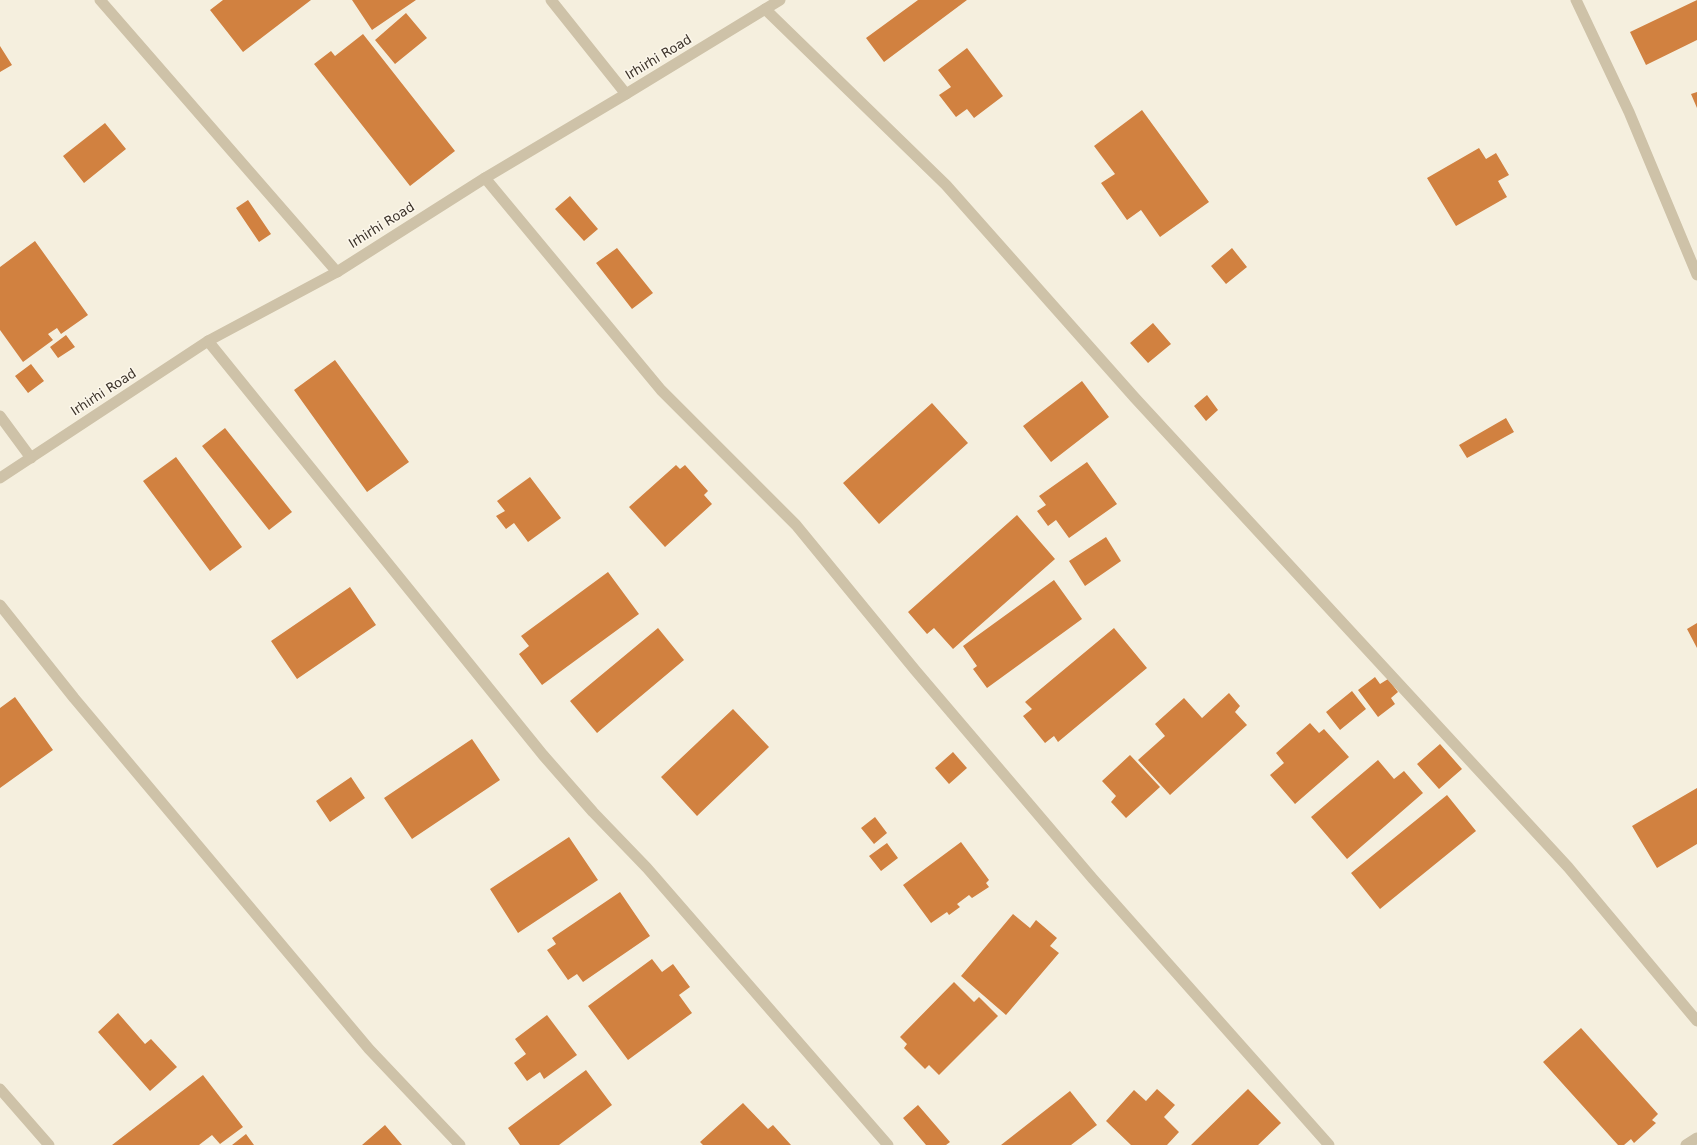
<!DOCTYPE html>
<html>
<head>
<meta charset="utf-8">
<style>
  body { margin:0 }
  canvas { display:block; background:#f5efde }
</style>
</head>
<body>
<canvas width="1697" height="1145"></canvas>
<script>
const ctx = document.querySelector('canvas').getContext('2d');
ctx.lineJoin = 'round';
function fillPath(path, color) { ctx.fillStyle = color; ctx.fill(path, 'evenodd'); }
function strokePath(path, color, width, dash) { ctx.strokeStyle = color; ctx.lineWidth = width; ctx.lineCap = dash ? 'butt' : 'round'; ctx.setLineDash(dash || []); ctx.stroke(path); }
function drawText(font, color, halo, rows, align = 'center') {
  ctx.font = font + ' "DejaVu Sans",sans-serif'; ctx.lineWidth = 3; ctx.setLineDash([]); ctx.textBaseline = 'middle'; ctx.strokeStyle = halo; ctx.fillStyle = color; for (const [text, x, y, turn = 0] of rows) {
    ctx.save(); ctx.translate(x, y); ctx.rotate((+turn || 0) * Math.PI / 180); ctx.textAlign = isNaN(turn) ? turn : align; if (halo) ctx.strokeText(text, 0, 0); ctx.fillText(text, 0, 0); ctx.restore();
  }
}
fillPath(new Path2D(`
  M223,0H311L243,52L210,10Z
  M352,0H416L372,30Z
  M918,0H967L884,62L866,38Z
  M1697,0V40L1646,65L1630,32Z
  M406,13L427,38L395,64L375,40Z
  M363,34L455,151L410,186L314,64L331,51L335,56Z
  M0,46L12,65L0,72Z
  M967,48L1003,96L974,118L967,109L956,117L939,95L951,87L938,70Z
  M1697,92V108L1691,94Z
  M1142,110L1209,202L1160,237L1141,210L1127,220L1101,183L1115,174L1094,146Z
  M105,123L126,149L84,183L63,156Z
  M1479,148L1486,159L1496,153L1509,175L1498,181L1507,197L1456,226L1427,178Z
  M570,196L598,229L584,241L555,209Z
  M248,200L271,234L259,242L236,208Z
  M35,241L88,315L61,334L57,328L48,334L53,340L23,362L0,330V267Z
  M617,248L653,293L632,309L596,263Z
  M1232,248L1247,267L1226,284L1211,266Z
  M1153,323L1171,344L1148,363L1130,343Z
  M66,335L75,347L58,358L50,347Z
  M335,360L409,462L367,492L294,390Z
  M31,364L44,381L28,393L15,376Z
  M1082,381L1109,417L1051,462L1023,426Z
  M1207,395L1218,410L1206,421L1194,406Z
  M932,403L968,443L879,524L843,483Z
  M1506,418L1514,432L1467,458L1459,445Z
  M225,428L292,512L269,530L202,446Z
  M176,457L242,547L210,571L143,481Z
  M1087,462L1117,504L1069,538L1056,520L1048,526L1037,511L1046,505L1039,496Z
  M676,465L680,469L685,465L708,491L704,495L712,504L665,547L629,507Z
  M530,477L561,518L528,542L514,523L506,529L496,516L505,511L497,501Z
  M1017,515L1055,559L953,649L934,628L927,634L908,612Z
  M1106,537L1121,561L1085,586L1069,561Z
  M608,572L639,614L542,685L519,654L529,646L521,636Z
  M1054,580L1082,619L987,688L973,669L977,666L963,646Z
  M350,587L376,625L297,679L271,641Z
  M1697,623V648L1687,629Z
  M658,628L684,660L597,733L570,701Z
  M1114,628L1147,668L1058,742L1054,736L1045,743L1023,716L1032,709L1025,702Z
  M1375,677L1380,684L1388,679L1398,692L1391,698L1395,704L1378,717L1358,690Z
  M1352,691L1366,709L1340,730L1326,712Z
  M1229,693L1240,706L1235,712L1247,725L1170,795L1138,760L1165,736L1155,724L1184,698L1202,718Z
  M15,697L53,750L0,788V708Z
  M733,709L769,747L697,816L661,777Z
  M1310,723L1319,733L1324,729L1349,757L1295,804L1270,775L1284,763L1276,753Z
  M472,739L500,780L412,839L384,798Z
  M1440,744L1462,769L1439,789L1417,764Z
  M953,752L967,768L949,784L935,768Z
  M1130,755L1160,787L1126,818L1111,802L1116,796L1102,781Z
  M1378,760L1394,779L1404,771L1423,793L1347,859L1311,817Z
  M351,777L365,798L330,822L316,801Z
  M1697,788V844L1657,868L1632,826Z
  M1447,795L1476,831L1380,909L1351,873Z
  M875,817L887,833L874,844L861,828Z
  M569,837L598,880L518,933L490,889Z
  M961,842L989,880L986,883L989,887L972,898L969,895L957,904L960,907L949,915L947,912L931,923L903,885Z
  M887,843L898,858L881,871L869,856Z
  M620,892L650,936L583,982L577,974L568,980L547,950L556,944L552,938Z
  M1013,914L1030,928L1036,920L1057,938L1050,946L1059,953L1006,1015L961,976Z
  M652,959L662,972L673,964L690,987L679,995L692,1013L628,1060L588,1006Z
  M954,982L974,1002L979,997L998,1016L939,1075L929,1065L925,1069L904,1048L907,1044L900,1037Z
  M118,1013L145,1044L151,1039L177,1067L150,1091L98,1032Z
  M547,1015L577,1055L544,1079L540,1072L527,1081L514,1063L526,1054L515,1039Z
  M1581,1028L1658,1114L1652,1120L1656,1123L1634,1143L1631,1139L1624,1145H1618L1543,1062Z
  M586,1070L612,1105L559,1145H520L508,1128Z
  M203,1075L243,1127L220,1144L212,1135L199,1145H112Z
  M1157,1089L1175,1105L1164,1117L1179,1132L1167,1145H1131L1106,1121L1134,1090L1146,1101Z
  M1248,1089L1281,1123L1258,1145H1191Z
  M1070,1091L1097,1125L1071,1145H1001Z
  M743,1103L768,1129L773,1125L791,1145H703L700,1142Z
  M918,1105L950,1142L946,1145H926L903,1118Z
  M385,1125L402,1145H362Z
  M246,1134L254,1145H232Z`), '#d18140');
strokePath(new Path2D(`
  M100,0L337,272
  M551,0L626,94
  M1576,0L1629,112L1697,275
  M765,9L946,185L1135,398L1568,867L1697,1021
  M485,178L661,390L796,525L915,670L1093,879L1329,1145
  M208,341L543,755L593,812L647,868L888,1145
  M0,416L31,458
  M0,605L74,698L369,1049L460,1145
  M0,1089L49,1145
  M1686,1145L1697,1138`), '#cec2a8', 11);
strokePath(new Path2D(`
  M0,478L208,341L337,272L485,178L626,94L780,0`), '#cec2a8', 11);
drawText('13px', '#3b3229', '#fcf7eb', [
  ["Irhirhi Road",659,58,-31],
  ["Irhirhi Road",382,226,-32],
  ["Irhirhi Road",104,393,-33]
]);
</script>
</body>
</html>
